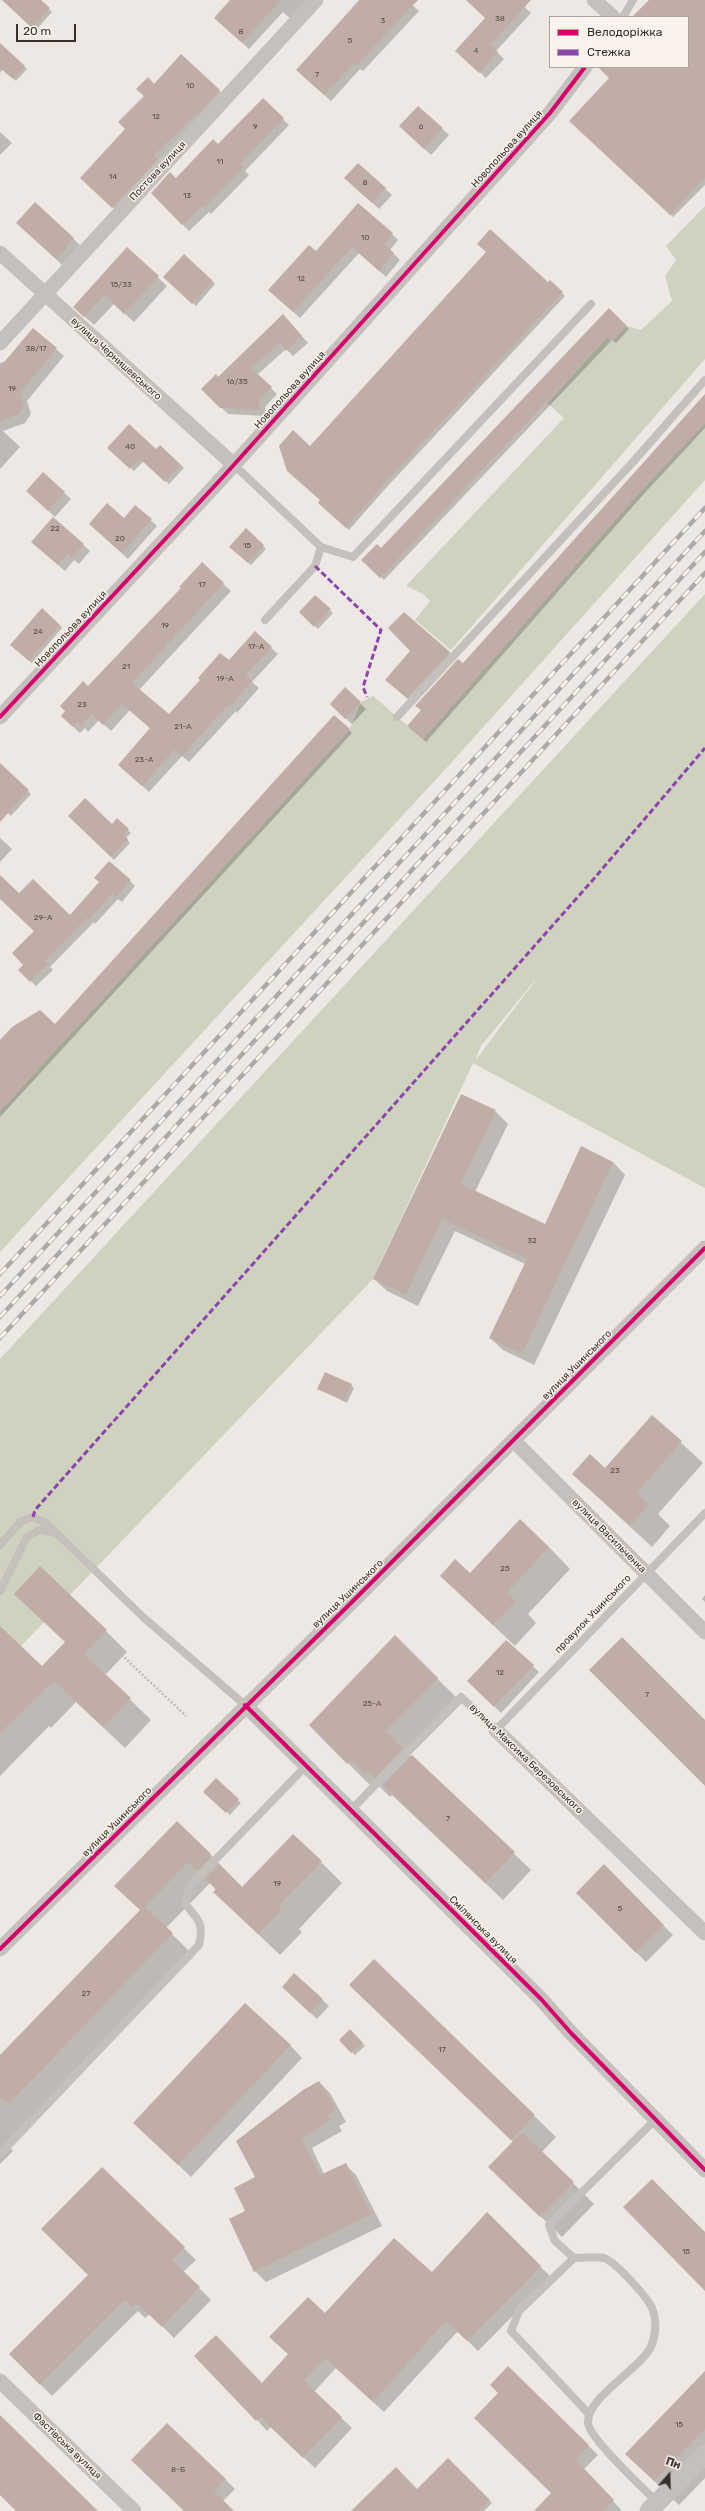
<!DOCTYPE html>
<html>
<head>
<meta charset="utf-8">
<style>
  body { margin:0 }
  #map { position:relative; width:705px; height:2511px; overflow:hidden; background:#ede8e3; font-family:Rubik,sans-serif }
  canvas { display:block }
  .legend { position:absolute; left:549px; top:16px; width:140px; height:52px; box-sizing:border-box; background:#f9f3eb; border:1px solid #aba49e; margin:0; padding:5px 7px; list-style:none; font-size:12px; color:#372e2a }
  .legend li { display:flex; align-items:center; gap:8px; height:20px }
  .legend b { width:20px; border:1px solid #aba49e }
  .north { position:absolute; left:649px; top:2455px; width:40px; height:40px; -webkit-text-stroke:3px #f9f3eb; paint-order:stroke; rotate:20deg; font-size:11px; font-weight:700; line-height:16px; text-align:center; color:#372e2a }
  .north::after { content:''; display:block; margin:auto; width:14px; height:18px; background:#372e2a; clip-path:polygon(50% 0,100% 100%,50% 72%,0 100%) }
  .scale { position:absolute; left:16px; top:24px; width:60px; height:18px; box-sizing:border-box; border:2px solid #372e2a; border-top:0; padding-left:5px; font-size:12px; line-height:14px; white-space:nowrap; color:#372e2a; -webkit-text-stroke:3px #f9f3eb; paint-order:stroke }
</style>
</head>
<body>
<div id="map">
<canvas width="705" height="2511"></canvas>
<ul class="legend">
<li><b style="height:5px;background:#d6006c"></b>Велодоріжка</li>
<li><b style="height:5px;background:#8e44ad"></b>Стежка</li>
</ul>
<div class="north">Пн</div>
<div class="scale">20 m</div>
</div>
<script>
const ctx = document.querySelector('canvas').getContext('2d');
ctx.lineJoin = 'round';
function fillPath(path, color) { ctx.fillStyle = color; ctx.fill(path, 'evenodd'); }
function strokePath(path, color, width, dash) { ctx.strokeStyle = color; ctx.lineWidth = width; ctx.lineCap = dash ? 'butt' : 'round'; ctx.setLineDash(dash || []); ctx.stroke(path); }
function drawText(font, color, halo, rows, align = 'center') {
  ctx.font = font + ' Rubik,sans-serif'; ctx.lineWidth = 3; ctx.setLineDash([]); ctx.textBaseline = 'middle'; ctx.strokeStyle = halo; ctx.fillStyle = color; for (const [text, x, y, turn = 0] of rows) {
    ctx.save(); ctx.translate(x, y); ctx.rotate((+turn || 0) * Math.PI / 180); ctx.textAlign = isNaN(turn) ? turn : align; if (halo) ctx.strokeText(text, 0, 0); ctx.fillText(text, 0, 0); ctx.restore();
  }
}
fillPath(new Path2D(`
  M705,206V359L451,650L415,620L430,601L423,594L406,586L564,418L547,403L608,337L612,341L627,326L641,330L672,301L665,276L676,260L666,246Z
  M705,423V480L451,763L0,1252V1111L350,729L361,702L373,696L423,739L639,493Z
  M705,594V1188L473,1063L373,1279L0,1668V1359ZM535,980V981L475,1061L481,1046Z`), '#ced2be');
fillPath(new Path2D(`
  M15,0H40L52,12L36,30L10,6Z
  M232,0H314L294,22L283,12L249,49L222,24Z
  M359,0H407L419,11L363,71L360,69L331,101L297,70Z
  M466,0H517L531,13L496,51L504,59L486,78L463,57L486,18Z
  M650,0H705V185L673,217L570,121L611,78L603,67H688V17H635Z
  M0,44L27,69L16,81L3,69L0,73Z
  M181,56L226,97L119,213L88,184L154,85Z
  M263,100L289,125L245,171L249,175L211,214L209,212L189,231L152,193L177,179L218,146Z
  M418,107L449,135L431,155L407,133Z
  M0,132L12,143L0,155Z
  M358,164L392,195L379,209L352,184Z
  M35,204L80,245L62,265L24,229Z
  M392,234L398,240L390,250L400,260L386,277L359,253L300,318L276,296L316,253Z
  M127,249L167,286L134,322L114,304L94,325L84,316Z
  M184,256L215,284L196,306L164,277Z
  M550,281L565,296L386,488L349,530L320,503L322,501L310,447Z
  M609,309L629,329L616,343L612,340L384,580L363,560L381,549Z
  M289,322L308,343L293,356L286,349L257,375L277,394L265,407L266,416L228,414L203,389Z
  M56,349L64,356L27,401L31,414L25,423L3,431L20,447L0,469V363Z
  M705,395V428L642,496L426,742L411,729L463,664Z
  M160,446L184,468L169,484L144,461L134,471L109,448L156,450Z
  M43,474L71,499L55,517L34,497Z
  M135,506L157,526L128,559L96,530L124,519Z
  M53,518L90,551L79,564L74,560L65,571L39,548Z
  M246,530L266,549L251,565L230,546Z
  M202,564L231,591L139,690L169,716L229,661L255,633L278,654L252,682L259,688L237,713L236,711L189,762L182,756L149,792L126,771L151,729L130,710L111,731L99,720L88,732L85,728L80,733L69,723L88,687L182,589Z
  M315,596L333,613L318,629L300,612Z
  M60,625L62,628L32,663L14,648Z
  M411,651L449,652L455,658L413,704L392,685Z
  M345,689L366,709L352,724L331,704Z
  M334,717L352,733L0,1117V1041L55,1025Z
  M7,771L31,794L11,816L0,806V779Z
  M69,816L112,825L117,820L131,833L126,838L130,843L114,860Z
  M0,838L12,849L0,862Z
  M0,877L19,894L70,916L130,881L135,886L122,902L118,899L95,924L94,922L50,967L53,970L36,986L20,970L24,965L35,932L0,898Z
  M495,1111L508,1124L475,1192L545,1225L613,1162L625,1175L534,1365L503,1350L490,1338L525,1264L455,1231L418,1306L387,1291L374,1279Z
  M351,1385L354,1388L347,1403L318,1388Z
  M652,1416L703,1463L658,1514L670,1526L652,1547L573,1474L605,1469Z
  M549,1547L570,1569L528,1614L536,1623L515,1646L441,1576L470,1574Z
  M705,1595V1602L702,1599Z
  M0,1631L42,1667L106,1631L127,1652L105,1675L151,1720L125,1748L76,1702L51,1728L49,1726L0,1776Z
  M395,1637L462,1703L409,1756H412L531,1870L503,1900L392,1795L390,1797L376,1783L372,1787L310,1725Z
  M506,1641L539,1672L501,1713L468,1681Z
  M216,1779L241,1803L230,1815L205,1792Z
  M210,1854L243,1888L321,1862L342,1883L299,1929L302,1932L280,1955L236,1913L210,1883L166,1928L194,1956L9,2147L13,2151L0,2164V2057L141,1910L116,1886Z
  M604,1866L673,1935L646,1962L577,1893Z
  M374,1961L556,2137L542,2152L594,2204L562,2237L511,2188L513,2142L372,2006Z
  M294,1974L329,2006L317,2019L289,1993Z
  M350,2031L365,2046L355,2055L340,2040Z
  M290,2045L302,2058L191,2177L147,2135Z
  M319,2082L330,2093L346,2122L339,2126L342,2131L312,2148L324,2174L345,2164L356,2175L382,2226L266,2282L255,2271L247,2212L257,2177Z
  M102,2168L196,2260L183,2272L211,2300L174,2338L150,2314L145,2318L138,2311L52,2396L10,2354L89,2275Z
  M487,2214L551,2277L478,2351L458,2331L384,2412L336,2368L314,2392L352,2428L315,2468L271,2427L267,2431L257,2420L262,2384L325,2315L432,2274Z
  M508,2368L598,2455L584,2469L622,2511H535L553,2493L499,2394Z
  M705,2372V2478L679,2505L626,2454Z
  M448,2459L492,2503L484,2511H353L417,2490Z
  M225,2479L235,2489L223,2501L232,2511H185Z`), '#0003');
fillPath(new Path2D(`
  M2,0H41L50,8L32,28Z
  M230,0H281L242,43L214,18Z
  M360,0H418L356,66L353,64L324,95L296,70Z
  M466,0H531L490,45L498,52L479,73L455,51L485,18Z
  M649,0H705V178L670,215L569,121L609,78L598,67H688V17H632Z
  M0,43L25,66L13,79L0,68Z
  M181,54L220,90L197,116L195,115L154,155L158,159L112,208L80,178L125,129L118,122L144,96L136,89L148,77L154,84Z
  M263,98L284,118L240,164L243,168L204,208L202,206L182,225L151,193L170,172L176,178L213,139L218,144Z
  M418,106L443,128L424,149L399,126Z
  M358,163L386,188L372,203L344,178Z
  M35,202L74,238L56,259L16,223Z
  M358,203L393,233L384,244L394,253L379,271L352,247L293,312L268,290L309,245L316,251Z
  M490,229L548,282L550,280L563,292L383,485L346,528L318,503L320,500L287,471L279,446L293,430L310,446L486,252L477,244Z
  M127,247L159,276L124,314L104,295L84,317L73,307Z
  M184,254L213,281L192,304L163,277Z
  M609,308L627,326L612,341L608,337L380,578L361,560L377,544L381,548Z
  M283,314L302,336L286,351L280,343L251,368L272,387L259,400L260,410L220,408L201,389L216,374L218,377Z
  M33,328L57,348L20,393L24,406L20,413L0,422V367Z
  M705,394V423L639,493L423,739L407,726L421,710L415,706L458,659L463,663Z
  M129,424L156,449L160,445L181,465L165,482L140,459L130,469L107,448Z
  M43,472L65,492L48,511L26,491Z
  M107,503L124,518L135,505L152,519L122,553L89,524Z
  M53,517L84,544L72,558L68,554L58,565L31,542Z
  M246,528L264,545L248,563L229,547Z
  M202,562L224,583L132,683L169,714L200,680L198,678L220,653L229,660L255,631L272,647L246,675L252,681L230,706L228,705L182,756L174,750L142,786L118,765L150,728L122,704L103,725L91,714L81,726L77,722L73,727L61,716L65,711L60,706L83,681L88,686L181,588L179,587Z
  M315,595L331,609L314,627L299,612Z
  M42,608L60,625L29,661L10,645Z
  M404,612L450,652L407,698L385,680L410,651L388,628Z
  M345,687L361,702L345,719L330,704Z
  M334,715L350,729L0,1111V1040L12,1027L40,1010L55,1024Z
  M0,763L29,790L0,822Z
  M85,798L112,824L117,818L129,829L123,835L128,839L111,857L68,816Z
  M109,861L131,880L116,897L112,894L89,919L87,918L45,961L48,964L30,982L18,970L23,965L12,953L34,931L0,899V875L19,893L33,879L70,915L99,882L94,878Z
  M461,1094L496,1110L461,1184L545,1224L581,1146L613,1162L522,1354L489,1338L527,1259L442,1219L406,1295L373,1279Z
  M325,1372L352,1384L344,1401L317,1389Z
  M652,1415L682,1441L637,1493L649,1504L630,1526L572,1474L590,1454L605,1468Z
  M520,1519L549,1547L507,1593L516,1601L493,1625L440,1576L455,1559L470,1573Z
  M40,1566L107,1630L84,1654L131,1698L103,1727L54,1681L0,1733V1626L42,1666L65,1642L14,1594Z
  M395,1635L438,1678L386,1731L403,1748L375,1778L368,1771L365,1774L351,1760L347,1764L309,1725Z
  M622,1637L705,1720V1786L589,1670Z
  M506,1640L534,1665L494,1707L467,1681Z
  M412,1755L515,1852L485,1883L383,1785Z
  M216,1778L239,1799L226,1813L203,1792Z
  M177,1821L210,1853L211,1857L197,1871L188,1862L145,1907L173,1933L9,2104L0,2096V2055L140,1910L114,1886Z
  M293,1834L322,1861L278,1907L282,1910L258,1934L213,1892L216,1889L205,1879L219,1864L242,1887Z
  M604,1864L664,1925L636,1953L576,1893Z
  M374,1959L535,2115L511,2140L349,1985Z
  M294,1973L323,1999L310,2013L282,1987Z
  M245,2003L291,2045L178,2165L133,2123Z
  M350,2029L363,2043L351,2053L339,2040Z
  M319,2081L336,2110L328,2115L331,2120L302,2139L320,2175L346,2163L371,2214L254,2272L229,2219L245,2211L234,2188L255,2177L236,2141L303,2090Z
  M522,2132L574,2182L540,2217L488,2167Z
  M102,2167L185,2247L172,2260L200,2287L162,2327L137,2303L133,2308L125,2300L40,2385L9,2354L88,2275L41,2229Z
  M652,2179L705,2232V2291L623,2207Z
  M487,2212L541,2266L467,2341L446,2321L373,2402L325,2358L304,2381L342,2417L303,2458L260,2417L256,2421L194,2356L216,2335L262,2383L288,2354L269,2337L308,2297L325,2313L394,2238L432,2272Z
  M508,2366L589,2445L575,2459L614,2500L603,2511H534L551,2493L474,2418L498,2393L490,2385Z
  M705,2371V2429L654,2481L625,2454Z
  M0,2415L98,2511H16L0,2495Z
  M167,2423L226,2479L214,2491L234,2511H184L131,2460Z
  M448,2458L490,2500L478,2511H351L396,2467L417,2489Z`), '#c0ada6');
strokePath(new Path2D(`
  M107,1641L186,1716`), '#bfb9b4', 2.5, [2, 2]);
strokePath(new Path2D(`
  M623,17L633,0
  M233,464L321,547L353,557L591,304
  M265,620L315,566L321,547
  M397,717L633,462L705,380
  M0,1545L21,1521L33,1517L46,1523L143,1617L245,1705
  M0,1591L27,1537L40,1530L56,1533
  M350,1811L461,1697L496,1730L705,1513
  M656,2119L549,2225L555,2241L574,2258C584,2258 595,2256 604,2258C616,2262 647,2297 652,2308C657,2320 656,2335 651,2347C640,2369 586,2398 588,2423C589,2438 644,2489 657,2502
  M0,2154L199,1945C204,1924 199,1920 186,1905L189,1887L305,1767
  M574,2258L519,2311L511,2331L589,2414`), '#c6c0bc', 8);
strokePath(new Path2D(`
  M594,0L613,17
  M0,253L233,464
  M0,343L316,0
  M0,717L222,478L550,113L585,67
  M514,1441L705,1632
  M245,1705L541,1999L571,2033L705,2170
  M496,1730L705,1933
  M0,1949L355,1599L705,1248
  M0,2381L134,2511`), '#c6c0bc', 15);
strokePath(new Path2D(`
  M649,2511L705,2454`), '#c6c0bc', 19);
const rail = new Path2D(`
  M0,1274L705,508
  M0,1296L705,531
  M0,1317L705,552
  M0,1338L705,573`);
strokePath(rail, '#aea9a6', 4.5);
strokePath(rail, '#f9f3eb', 3, [9]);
strokePath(new Path2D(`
  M315,566L381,630L363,687L367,697
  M33,1517L35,1510L592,881L705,748`), '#8e44ad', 3, [6, 3]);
strokePath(new Path2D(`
  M0,717L222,478L550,113L585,67
  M245,1705L541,1999L571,2033L705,2170
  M0,1949L355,1599L705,1248`), '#d6006c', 4);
drawText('8px', '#594e49', null, [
  ["38",500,19],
  ["3",383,21],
  ["8",241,32],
  ["5",350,41],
  ["4",476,51],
  ["7",317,75],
  ["10",190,86],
  ["12",156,117],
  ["9",255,127],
  ["6",421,127],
  ["11",220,162],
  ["14",113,177],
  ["8",365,183],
  ["13",187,196],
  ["10",365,238],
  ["12",301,279],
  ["15/33",121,285],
  ["38/17",36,349],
  ["16/35",237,382],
  ["19",12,389],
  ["40",130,447],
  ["22",55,529],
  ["20",120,539],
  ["15",247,546],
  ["17",202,585],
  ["19",165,626],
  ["24",38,632],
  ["17-А",256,647],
  ["21",126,667],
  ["19-А",225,679],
  ["23",82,705],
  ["21-А",183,727],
  ["23-А",144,760],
  ["29-А",43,918],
  ["32",532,1241],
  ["23",615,1471],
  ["25",505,1569],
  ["12",500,1673],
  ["7",647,1695],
  ["25-А",372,1704],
  ["7",448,1819],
  ["19",277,1884],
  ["5",620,1909],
  ["27",86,1994],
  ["17",442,2050],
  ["15",686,2252],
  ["15",679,2425],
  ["8-Б",178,2470]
]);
drawText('10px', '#372e2a', '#f9f3eb', [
  ["Новопольова вулиця",507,149,-48],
  ["Постова вулиця",158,171,-47],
  ["вулиця Чернишевського",116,359,42],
  ["Новопольова вулиця",290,390,-48],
  ["Новопольова вулиця",71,629,-47],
  ["вулиця Ушинського",577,1365,-45],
  ["вулиця Васильченка",609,1536,45],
  ["вулиця Ушинського",348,1594,-44],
  ["провулок Ушинського",593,1614,-46],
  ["вулиця Максима Березовського",526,1759,44],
  ["вулиця Ушинського",117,1822,-45],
  ["Смілянська вулиця",483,1930,45],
  ["Фастівська вулиця",67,2446,44]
]);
</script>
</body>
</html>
